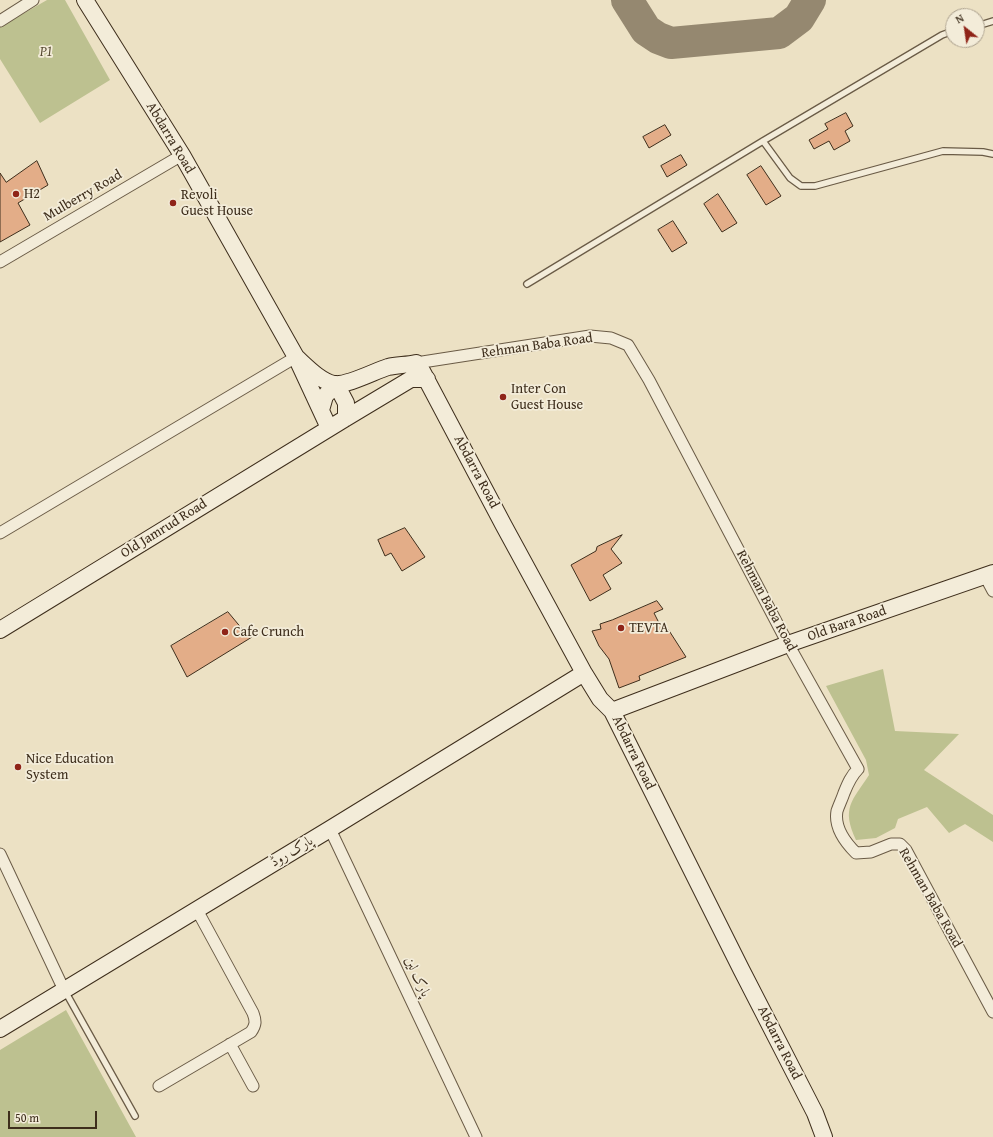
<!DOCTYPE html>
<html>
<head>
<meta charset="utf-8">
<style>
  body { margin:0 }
  #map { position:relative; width:993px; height:1137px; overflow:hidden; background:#ece1c4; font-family:"Gentium Book Plus",serif }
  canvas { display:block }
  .north { position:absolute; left:945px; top:8px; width:40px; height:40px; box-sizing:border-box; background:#f3ecd9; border:1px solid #aba08d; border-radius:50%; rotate:330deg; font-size:11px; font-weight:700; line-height:16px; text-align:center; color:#3e2e1c }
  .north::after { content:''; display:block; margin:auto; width:14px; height:18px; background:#8f2418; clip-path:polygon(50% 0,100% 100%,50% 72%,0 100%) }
  .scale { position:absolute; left:8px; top:1111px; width:89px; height:18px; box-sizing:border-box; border:2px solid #3e2e1c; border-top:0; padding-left:5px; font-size:12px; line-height:14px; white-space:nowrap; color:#3e2e1c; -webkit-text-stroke:3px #f3ecd9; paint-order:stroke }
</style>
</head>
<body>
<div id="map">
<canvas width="993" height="1137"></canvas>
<div class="north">N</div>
<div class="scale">50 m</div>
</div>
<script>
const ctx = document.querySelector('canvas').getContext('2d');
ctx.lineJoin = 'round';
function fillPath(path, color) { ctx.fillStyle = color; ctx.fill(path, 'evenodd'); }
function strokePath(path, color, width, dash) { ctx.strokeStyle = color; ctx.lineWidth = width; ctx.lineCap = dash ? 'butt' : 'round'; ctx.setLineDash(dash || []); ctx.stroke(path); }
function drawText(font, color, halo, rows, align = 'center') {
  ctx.font = font + ' "Gentium Book Plus",Amiri,serif'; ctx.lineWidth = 3.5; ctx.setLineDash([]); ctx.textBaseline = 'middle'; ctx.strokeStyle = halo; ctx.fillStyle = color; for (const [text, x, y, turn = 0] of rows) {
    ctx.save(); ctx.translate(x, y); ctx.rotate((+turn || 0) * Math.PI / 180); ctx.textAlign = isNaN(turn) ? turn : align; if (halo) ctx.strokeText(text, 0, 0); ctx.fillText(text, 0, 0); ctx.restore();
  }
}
fillPath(new Path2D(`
  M47,0H65L110,80L40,123L0,59V27Z
  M883,669L895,731L959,734L924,770L993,815V842L965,824L949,833L927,807L898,819L895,828L876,838L856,840C841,808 852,801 869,775L866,760L826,686Z
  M66,1010L136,1137H0V1050Z`), '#bdc190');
strokePath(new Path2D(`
  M627,0L646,30L658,38L671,43L779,33L799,18L810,0`), '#958870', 32);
const building = new Path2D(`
  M846,113L853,126L845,131L850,141L834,150L829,141L814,149L809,140L828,129L825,124Z
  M665,125L671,135L649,148L643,137Z
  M681,155L687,165L667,177L661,166Z
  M37,161L48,185L18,203L30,225L0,242V173L6,182Z
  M761,166L781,196L766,205L747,175Z
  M718,194L737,223L722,232L704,204Z
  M673,221L687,243L672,252L658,230Z
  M405,528L425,557L402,571L391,553L385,556L378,540Z
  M622,535L611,549L622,563L603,575L611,589L590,601L571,565L596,551L597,547Z
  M657,601L663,609L654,613L660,625L668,629L686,657L639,676L640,680L619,688L609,659L599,646L592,631L601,629L600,624L612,620Z
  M228,612L243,630L252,637L187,677L171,646Z`);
fillPath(building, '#e3ad88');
strokePath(building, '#3e2e1c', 1);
const lane = new Path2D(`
  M977,26L993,21
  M763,141L790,178L801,186H815L943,151L983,152L993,154
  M527,284L763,141L942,35L953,31
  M65,991L135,1116`);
const street = new Path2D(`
  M0,21L33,0
  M0,262L182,155
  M416,363L590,336L611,338L628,345L649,380L788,644L858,769C851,776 848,783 844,793C842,799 839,805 837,811C834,827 845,842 856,853L871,852L891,844H900L906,850L993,1012
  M0,533L296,357
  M985,576L993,591
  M330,829L476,1137
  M0,854L64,990
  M230,1044L253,1086
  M159,1086L251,1032C256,1025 256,1021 253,1013L197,910`);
const secondary = new Path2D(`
  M85,0L182,155L296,357L329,428
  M296,357C307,367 320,381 334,384C347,386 375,371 388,367C397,365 407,365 416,363L422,371L504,526L584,673L600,699L612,711L741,969L815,1113L824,1137
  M321,410L325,396L336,384L346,403V418
  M0,630L346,418L411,379H427
  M612,711L788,644L993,573
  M0,1029L330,829L584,673`);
strokePath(lane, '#6a5b46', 8);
strokePath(street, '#6a5b46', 13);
strokePath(secondary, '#3e2e1c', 18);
strokePath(lane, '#f3ecd9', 5.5);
strokePath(street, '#f3ecd9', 11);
strokePath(secondary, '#f3ecd9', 16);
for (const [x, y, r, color] of [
  [16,194,4,"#8f2418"],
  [173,203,4,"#8f2418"],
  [503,397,4,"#8f2418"],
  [621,628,4,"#8f2418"],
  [225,632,4,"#8f2418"],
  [18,767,4,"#8f2418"]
]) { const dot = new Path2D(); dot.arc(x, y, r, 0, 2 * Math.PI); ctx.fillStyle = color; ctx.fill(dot); strokePath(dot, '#f3ecd9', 1.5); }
drawText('italic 14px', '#574b33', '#f3ecd9', [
  ["P1",46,52]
]);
drawText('14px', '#3e2e1c', '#f3ecd9', [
  ["Abdarra Road",170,138,59],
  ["Mulberry Road",83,196,-30],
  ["Rehman Baba Road",537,346,-8],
  ["Abdarra Road",476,472,62],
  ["Old Jamrud Road",164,529,-32],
  ["Rehman Baba Road",766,601,62],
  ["Old Bara Road",847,624,-19],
  ["Abdarra Road",633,753,64],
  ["پارک روڈ",292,852,-31],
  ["Rehman Baba Road",930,898,60],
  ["پارک لین",417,977,65],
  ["Abdarra Road",779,1043,63]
]);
drawText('14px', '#3e2e1c', '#f3ecd9', [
  ["H2",24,194],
  ["Revoli",181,195],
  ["Guest House",181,211],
  ["Inter Con",511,389],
  ["Guest House",511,405],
  ["TEVTA",629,628],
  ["Cafe Crunch",233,632],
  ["Nice Education",26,759],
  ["System",26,775]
], 'left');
</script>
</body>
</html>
